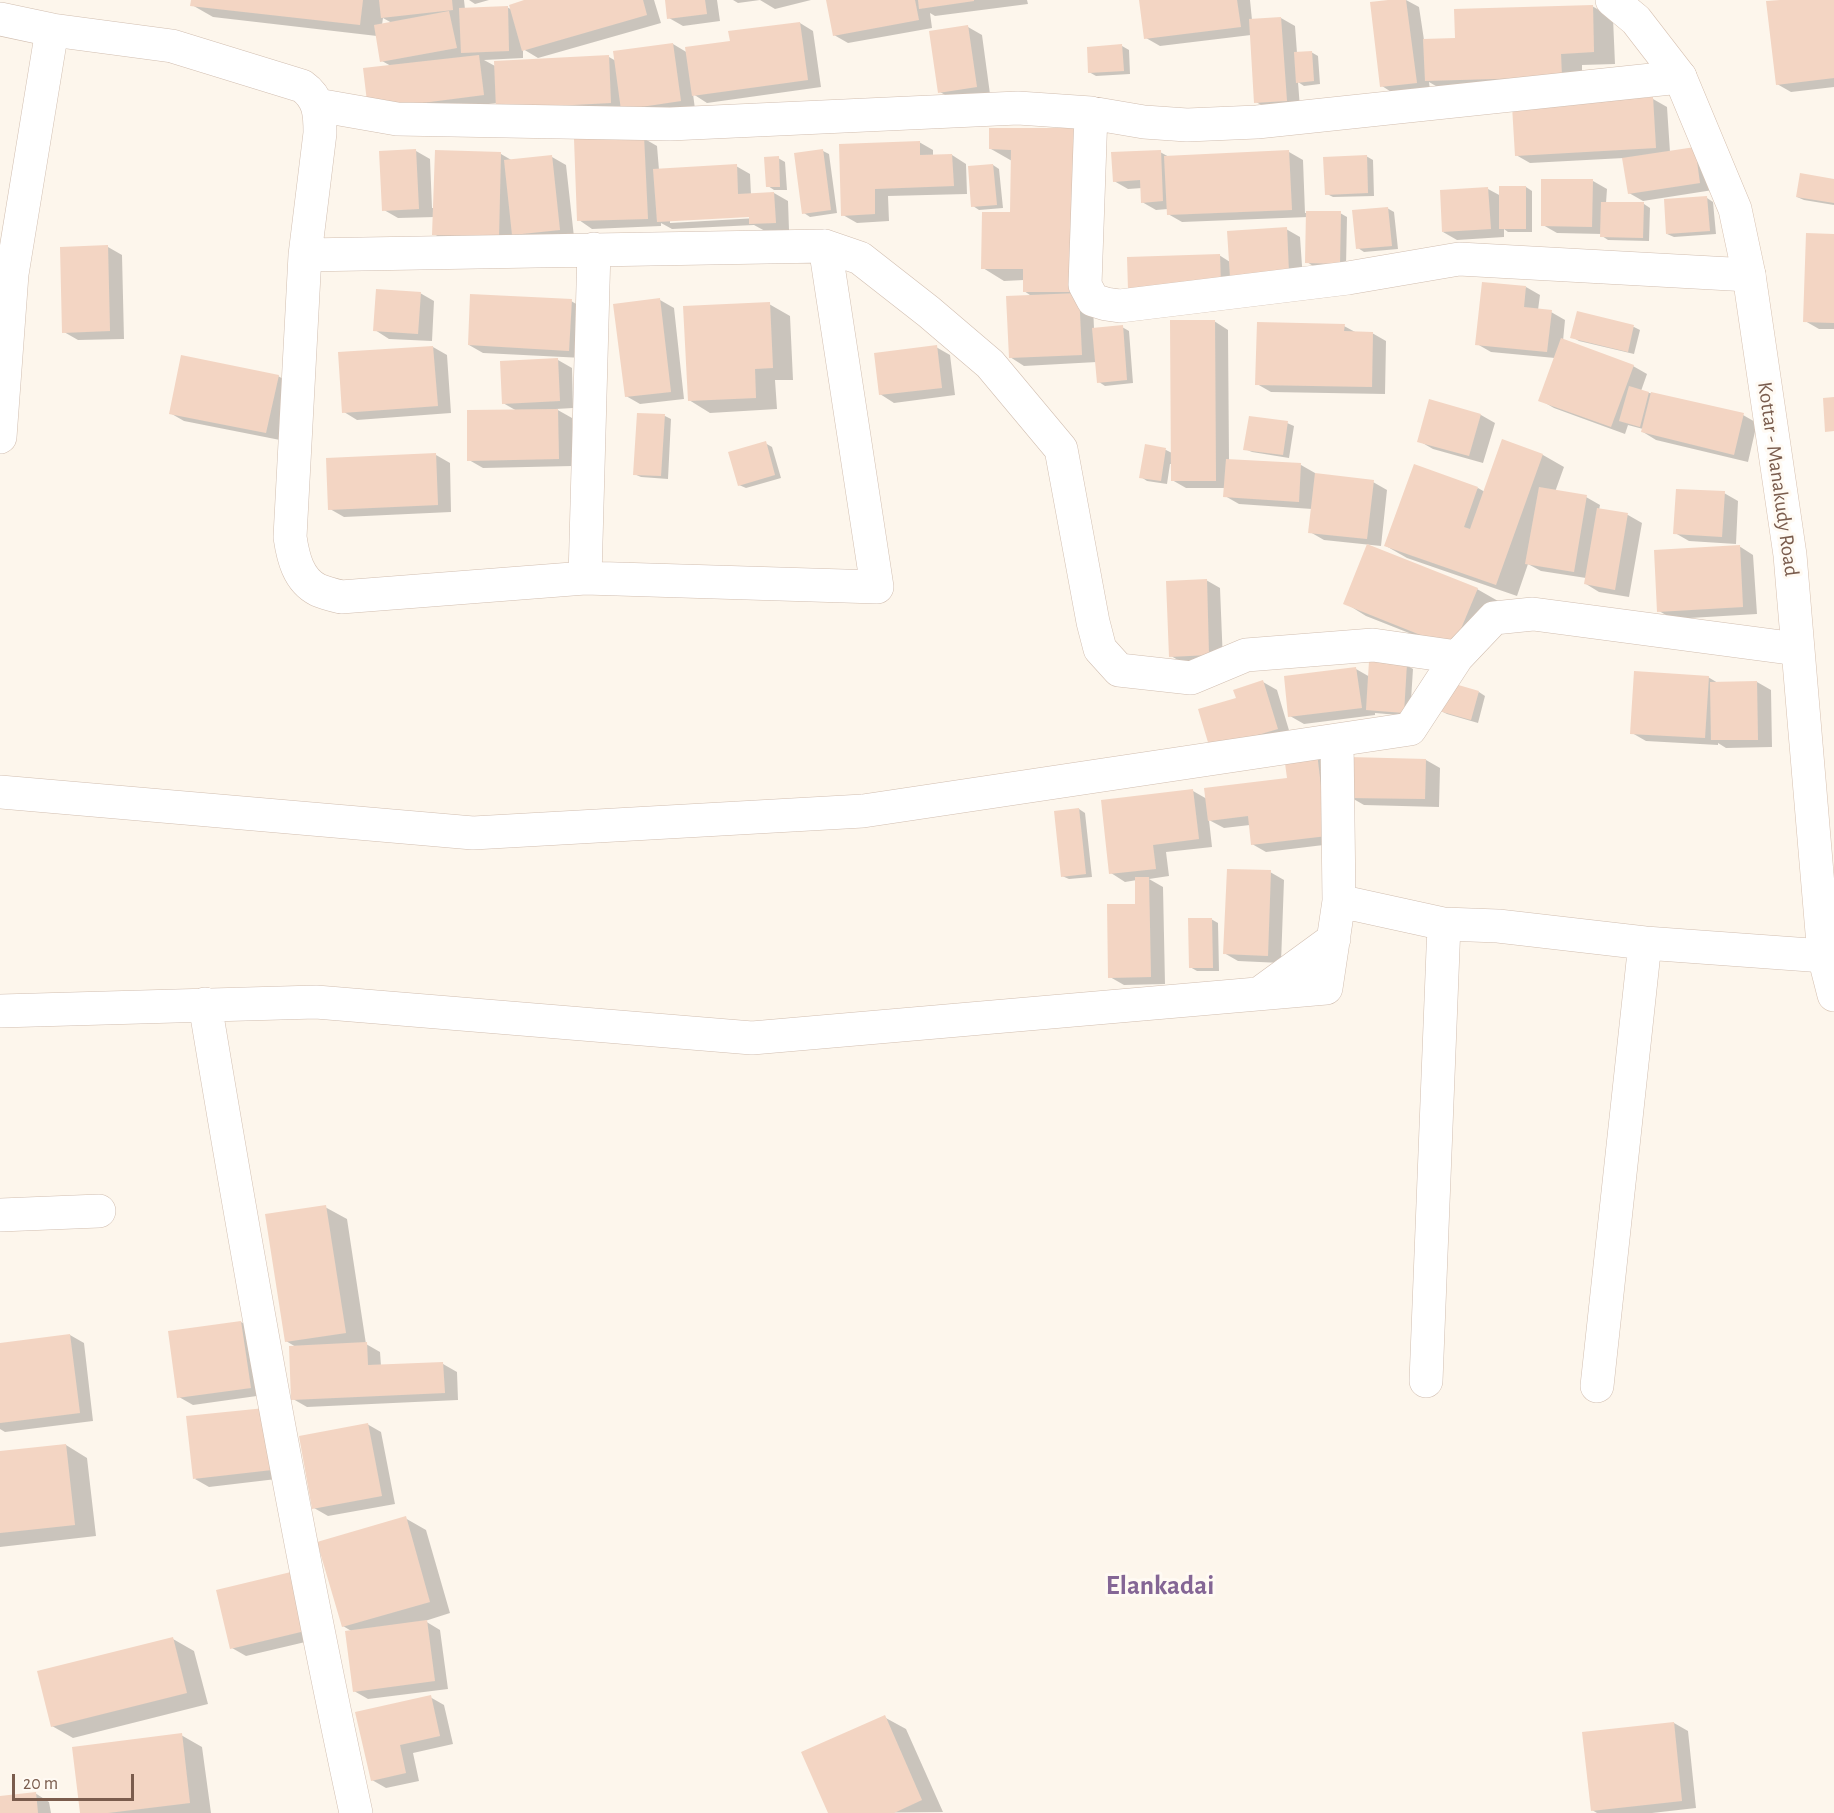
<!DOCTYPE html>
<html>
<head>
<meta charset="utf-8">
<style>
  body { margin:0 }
  #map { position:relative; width:1834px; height:1813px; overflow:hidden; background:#fdf6ec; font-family:"Alegreya Sans",sans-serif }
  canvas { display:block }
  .scale { position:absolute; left:12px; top:1774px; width:122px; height:27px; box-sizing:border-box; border:3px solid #7a5c4d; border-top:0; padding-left:8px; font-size:18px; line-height:21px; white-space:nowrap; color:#7a5c4d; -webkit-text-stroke:4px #fffaf3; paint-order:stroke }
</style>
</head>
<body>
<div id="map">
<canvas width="1834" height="1813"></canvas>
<div class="scale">20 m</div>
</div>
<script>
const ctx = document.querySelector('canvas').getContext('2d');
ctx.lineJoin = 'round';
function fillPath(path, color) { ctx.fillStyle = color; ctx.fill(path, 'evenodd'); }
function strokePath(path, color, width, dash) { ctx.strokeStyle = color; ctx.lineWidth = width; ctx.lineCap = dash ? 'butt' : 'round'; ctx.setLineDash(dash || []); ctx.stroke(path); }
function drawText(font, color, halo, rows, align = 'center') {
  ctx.font = font + ' "Alegreya Sans",sans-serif'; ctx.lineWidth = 6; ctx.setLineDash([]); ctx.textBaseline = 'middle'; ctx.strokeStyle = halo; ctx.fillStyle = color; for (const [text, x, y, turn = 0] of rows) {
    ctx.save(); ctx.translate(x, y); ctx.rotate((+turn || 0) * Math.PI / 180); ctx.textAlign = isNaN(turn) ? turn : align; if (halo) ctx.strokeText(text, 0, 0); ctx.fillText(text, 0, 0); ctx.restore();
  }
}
fillPath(new Path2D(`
  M193,0H464L465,9L507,7L512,10L530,0H654L661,23L538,58L523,49V58L484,60L495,66L609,57L616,61L673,44L688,53L732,43L800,23L813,31L821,87L707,103L693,94L695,109L636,117L497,103L384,117L391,66L382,61L377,36L213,17L192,5ZM383,18L392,23L382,25Z
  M469,0H489L475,4Z
  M666,0H717L720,21L683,26L669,18Z
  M733,0H811L775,9L760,0L738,3Z
  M827,0H1027L1028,4L935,16L930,13L932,28L848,43L834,35Z
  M1141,0H1250L1252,20L1281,18L1295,26L1297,53L1311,52L1318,56L1320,84L1304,86L1298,82L1300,108L1270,110L1256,102L1251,35L1160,46L1146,38Z
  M1400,0H1406L1419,7L1424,40L1457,39L1592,6L1613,18L1615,64L1582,65V88L1448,93L1429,82L1430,90L1396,95L1382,86Z
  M1793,0H1834V87L1791,92L1777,84Z
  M968,27L982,35L990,94L954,100L940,92Z
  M1122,46L1129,50L1130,74L1096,76L1089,72Z
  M1653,99L1667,107L1670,152L1694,148L1713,190L1643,201L1629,193L1624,158L1530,163L1516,155Z
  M1073,129L1093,304L1094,329L1122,327L1129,331L1133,383L1105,386L1099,382L1097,362L1024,366L1010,357L1033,297L1024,291V280L1004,281L983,268L1012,213V161L991,149Z
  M643,138L657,146L659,170L736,166L750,174L751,195L774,193L788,201L789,230L765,231L754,225L672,229L661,223V226L592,229L579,220ZM757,215V218L670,223V220Z
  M919,142L933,150V156L952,155L966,164L967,194L888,196L889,221L857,223L843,215Z
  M416,151L430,159L432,208H435L437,151L501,154L513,161L552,157L566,165L574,237L528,242L513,234L512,244L448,242L434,234L435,217L398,218L384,210Z
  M823,151L829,154L837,213L810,217L804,213Z
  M1160,152L1171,158L1289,152L1303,160L1305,213H1340L1347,217L1346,267L1313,266L1307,262L1308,217L1182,222L1168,214V209L1156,210L1142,202V188L1128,189L1114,181Z
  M1366,156L1373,160L1374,196L1333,197L1327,194Z
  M778,158L785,162L787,190H774L768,186Z
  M993,165L999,169L1003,208L979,210L973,206Z
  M1834,180V205L1804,200L1797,197Z
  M1593,181L1607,189L1606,203L1644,204L1650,208L1649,241L1608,240L1602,236V234L1557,233L1543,225Z
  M1526,187L1532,191V232H1508L1504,229V237L1457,240L1443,232L1488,189L1501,196Z
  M1707,198L1713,202L1716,234L1674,237L1667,234Z
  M1387,208L1394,212L1398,249L1364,252L1358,248Z
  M1286,229L1300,237L1303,280L1144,297L1219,255L1230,262Z
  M1834,235V329H1819L1805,321Z
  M108,247L122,255L124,339L78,340L64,332Z
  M1526,287L1540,295L1538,310L1551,312L1565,320L1563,341L1633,366L1647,374L1641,391L1743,415L1757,423L1748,462L1656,440L1643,432V429L1628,425L1625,434L1554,408L1540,400L1555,358L1491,352L1477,344Z
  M420,293L434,301L432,341L389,339L375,330Z
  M660,300L674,308L684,399L640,404L626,396Z
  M571,301L585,309L583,358L483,353L469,345Z
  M769,304L790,316L793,380H775L777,409L710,413L689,400Z
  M1214,321L1228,330L1229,460L1301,465L1315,473V475L1373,482L1387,490L1381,546L1324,540L1310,532L1312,509L1239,504L1225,496V488H1186L1172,480V464H1170L1167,484L1147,481L1141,477L1146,446L1166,450L1172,453Z
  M1344,326L1357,333H1372L1386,341L1385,394L1271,392L1257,384Z
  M1634,327L1640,330L1634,354L1579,341L1572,337Z
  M433,347L447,355L451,413L357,420L344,412Z
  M936,347L950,355L955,395L894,403L880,394Z
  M558,360L572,368L573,408L556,409L572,418L573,466L483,468L469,460L517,411L503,403Z
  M278,376L292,384L280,440L184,421L170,413Z
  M1430,401L1481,415L1495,423L1483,463L1433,449L1419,441Z
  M638,414L665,416L671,419L668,479L641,477L634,474Z
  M1287,423L1294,426L1289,458L1252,452L1245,449Z
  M1503,441L1543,455L1564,467L1555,492L1586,497L1600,505L1599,510L1628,515L1642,523L1629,597L1599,592L1586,584V578L1541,571L1528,564L1517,596L1407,558L1386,546L1478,488L1485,492Z
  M765,443L772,447L781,478L746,488L739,485Z
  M436,455L450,463L451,512L344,517L330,509Z
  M1724,493L1738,501L1736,544L1689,541L1675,533Z
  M1739,546L1753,555L1757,614L1673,619L1659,611Z
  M1206,580L1220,588L1223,662L1185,664L1171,656Z
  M1477,589L1498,601L1475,659L1366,616L1345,603Z
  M1406,665L1413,669L1410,716L1375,713V715L1304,724L1290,716L1356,669L1370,677Z
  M1708,677L1718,683L1757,682L1771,690L1772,747L1726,748L1718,743V745L1646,741L1632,733Z
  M1263,682L1277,690L1291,737L1226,756L1237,699Z
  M1479,692L1485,696L1478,723L1447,714L1441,711Z
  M1316,754L1330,762L1340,843L1266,852L1252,844L1250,825L1224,828L1209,820L1212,847L1166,852L1169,876L1149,879L1163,887L1165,984L1124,985L1110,977L1137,905V880L1125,882L1111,873L1193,791L1207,799L1289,779Z
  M1350,759L1426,760L1440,768L1439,807L1364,805L1350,797Z
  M1079,809L1085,813L1092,877L1069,879L1062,876Z
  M1270,872L1284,880L1281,963L1238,961L1224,953Z
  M1211,919L1218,923L1219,971H1197L1190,967Z
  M325,1207L347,1219L366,1344L380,1352L381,1366L443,1364L457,1372L458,1400L307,1407L293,1399L296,1347L286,1341Z
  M241,1322L255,1330L264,1395L193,1405L179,1397Z
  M70,1335L84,1343L93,1421L5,1432L0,1429V1344Z
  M265,1410L285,1478L209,1487L195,1479Z
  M367,1424L381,1432L395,1504L328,1516L314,1508Z
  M66,1445L87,1458L96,1536L0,1547V1453Z
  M405,1518L426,1530L450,1613L425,1621L440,1630L448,1689L368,1699L354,1691L353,1632L343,1626Z
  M218,1592L318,1639L246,1656L232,1648Z
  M173,1639L194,1651L208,1704L73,1738L52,1726Z
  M430,1697L444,1705L453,1744L413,1753L419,1781L386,1788L372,1780Z
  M884,1717L906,1729L943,1812L830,1813Z
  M1674,1723L1688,1731L1696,1808L1652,1813H1597L1592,1810Z
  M181,1735L202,1747L211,1813H82Z
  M35,1793L49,1802L51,1813H0V1798Z`), '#0003');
fillPath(new Path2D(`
  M191,0H363L360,25L190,6Z
  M379,0H452L453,10L381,18Z
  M524,0H643L647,15L522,51L509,5Z
  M665,0H705L707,14L667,19Z
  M826,0H915L919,20L833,36Z
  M918,0H974V1L919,9Z
  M1139,0H1237L1241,27L1144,39Z
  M1388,0H1406L1417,83L1380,87L1370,2Z
  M1780,0H1834V78L1776,85L1766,1Z
  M1593,5L1594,52L1561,54L1562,77L1425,81L1423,39L1455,38L1454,9Z
  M508,6L509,51L461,53L459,8Z
  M449,11L457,48L380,62L374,25Z
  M1281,17L1287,101L1254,103L1249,19Z
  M800,22L808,80L692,96L685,47L730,41L728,31Z
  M968,25L977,87L938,93L929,31Z
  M673,43L681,101L621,110L613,51Z
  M1122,44L1124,71L1088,73L1087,47Z
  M1312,51L1314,81L1296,83L1294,52Z
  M479,55L484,95L368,110L363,68Z
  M609,55L611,103L496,109L494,61Z
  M1653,97L1656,148L1515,156L1512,106Z
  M989,128H1074L1072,292H1023V269H981L982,212H1010L1011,150L989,149Z
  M644,136L648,219L577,221L574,139Z
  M920,141V155L952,154L954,186L875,189V214L841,216L839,144Z
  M1695,147L1700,183L1628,194L1622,158Z
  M416,149L419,209L382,211L379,151Z
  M823,149L831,210L802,214L794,153Z
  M435,150L501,152L499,237L432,235Z
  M1161,150L1163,201L1141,203L1140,180L1113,182L1111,152Z
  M1289,150L1292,210L1167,215L1164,156Z
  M552,155L560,230L512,235L504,160Z
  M1367,155L1368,193L1325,195L1323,157Z
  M779,156L780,187H766L764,157Z
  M737,164L738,194L774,192L776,223L749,224V217L657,222L653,169Z
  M993,164L997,205L971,207L968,166Z
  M1800,173L1834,179V203L1796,197Z
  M1541,179H1593L1592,227L1541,226Z
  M1499,186H1526V229H1499Z
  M1488,187L1491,229L1442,232L1440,190Z
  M1707,196L1710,231L1666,234L1664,199Z
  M1601,202H1644L1643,238L1600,237Z
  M1388,207L1392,246L1356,249L1352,210Z
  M1306,211H1341L1340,264L1305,263Z
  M1287,227L1289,273L1230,277L1227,231Z
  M1806,233L1834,234V323L1803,322Z
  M108,245L110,331L62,333L60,247Z
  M1220,254L1221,286L1128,290L1127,257Z
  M1482,282L1526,286L1524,307L1552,310L1547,352L1475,345Z
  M376,289L421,292L418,334L373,331Z
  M1079,293L1082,355L1009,358L1006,296Z
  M470,294L572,299L569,351L468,345Z
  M660,298L671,392L625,397L613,304Z
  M770,302L773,368L755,369L756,398L688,401L683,306Z
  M1577,311L1634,325L1628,352L1570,338Z
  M1170,320H1215L1216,481H1171Z
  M1257,322L1345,324L1344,331L1373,332L1372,387L1255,385Z
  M1123,325L1127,380L1097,383L1092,328Z
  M1561,338L1634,365L1611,427L1538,401Z
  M937,345L942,388L879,395L874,353Z
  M433,346L438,406L342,413L338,352Z
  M181,355L279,375L266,433L169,414Z
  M558,358L560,401L502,404L500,361Z
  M1629,386L1649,392L1640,427L1619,421Z
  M1651,392L1744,413L1734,455L1641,432Z
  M1834,397V431L1825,432L1823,398Z
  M1429,399L1481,414L1469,456L1417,442Z
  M558,409L559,459L467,461V410Z
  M637,413L665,414L661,476L633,475Z
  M1249,416L1288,421L1283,455L1243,450Z
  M1502,439L1543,454L1496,585L1384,546L1414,464L1478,487L1464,527L1470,529Z
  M766,441L775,475L738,486L728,452Z
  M1145,444L1166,448L1161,481L1139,478Z
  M436,453L438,505L328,510L326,458Z
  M1226,459L1301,463L1299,502L1223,497Z
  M1315,473L1374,480L1367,539L1308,533Z
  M1539,487L1587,495L1574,572L1525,564Z
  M1676,489L1725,491L1722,537L1673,534Z
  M1597,508L1628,513L1615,590L1584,584Z
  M1367,544L1478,588L1453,648L1343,604Z
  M1740,545L1743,607L1657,612L1654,550Z
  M1207,579L1209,655L1169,657L1166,581Z
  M1369,661L1407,663L1404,713L1366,710Z
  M1356,667L1362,708L1288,717L1284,676Z
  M1634,671L1709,676L1705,738L1630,734Z
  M1263,680L1278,729L1210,749L1198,709L1236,698L1233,690Z
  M1757,681L1758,740H1711L1710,682Z
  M1448,682L1479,691L1471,720L1439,711Z
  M1317,753L1327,836L1251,845L1248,816L1208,821L1204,788L1287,778L1284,756Z
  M1349,757L1426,759L1425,799L1348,798Z
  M1193,789L1199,839L1153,845L1156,869L1109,874L1101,800Z
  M1079,808L1086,874L1061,877L1054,811Z
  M1227,869L1271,870L1268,956L1223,954Z
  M1135,877H1149L1151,977L1108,978L1107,904H1135Z
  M1188,918H1212L1213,968H1189Z
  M326,1205L346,1333L285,1342L265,1214Z
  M241,1321L251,1388L177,1398L168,1331Z
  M70,1334L80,1413L0,1423V1343Z
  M367,1342L368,1365L443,1362L445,1393L291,1400L289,1346Z
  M265,1408L272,1470L193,1479L186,1416Z
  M368,1423L382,1496L312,1509L299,1436Z
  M66,1444L75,1525L0,1533V1451Z
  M406,1516L430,1602L342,1627L317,1542Z
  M291,1572L305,1631L230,1649L216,1590Z
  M427,1620L435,1681L353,1692L345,1631Z
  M173,1637L187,1693L51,1727L37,1671Z
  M431,1695L440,1736L400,1745L406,1773L371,1781L355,1712Z
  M885,1715L922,1800L894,1813H828L801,1752Z
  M1674,1722L1682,1801L1591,1811L1582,1732Z
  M182,1733L190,1803L108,1813H80L72,1747Z
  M36,1792L38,1813H0V1796Z`), '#f3d5c3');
const minor = new Path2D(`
  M0,19L52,30L172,46L302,86C319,98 320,113 320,133L305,255L290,537C293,557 298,580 318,590C325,593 333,595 341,597L585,578L877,587L825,246
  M317,105L397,119L670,124L1018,108L1091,113L1085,285L1093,300L1106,304L1120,306L1348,278L1459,259L1749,275
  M1091,113L1144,122L1187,125L1257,122L1680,77
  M305,255L825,246L860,258L929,312L990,364L1061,449L1093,622L1100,649L1119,670L1191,678L1246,655L1373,645L1457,657
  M0,437L12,274L52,30
  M585,578L594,249
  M0,792L473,833L863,811L1410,729L1457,657L1494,618L1533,614L1797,649
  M1339,901L1444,924L1498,926L1645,943L1824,956
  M1260,993L1334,939
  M205,1004C250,1275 298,1545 356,1813
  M0,1011L316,1002L752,1038L1326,988L1339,901L1337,740
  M0,1215L99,1211
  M1426,1381L1444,924
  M1597,1386L1645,943`);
const secondary = new Path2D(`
  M1612,0L1636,20L1680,77L1735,209L1749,275L1790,555L1824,956L1834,995`);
strokePath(minor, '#d1beb0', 34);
strokePath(secondary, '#d6c0b0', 34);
strokePath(minor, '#fff', 33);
strokePath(secondary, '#fff', 33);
drawText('21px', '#7a5c4d', '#fffaf3', [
  ["Kottar - Manakudy Road",1778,479,82]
]);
drawText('bold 27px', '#846695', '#fffaf3', [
  ["Elankadai",1160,1586]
]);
</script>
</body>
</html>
